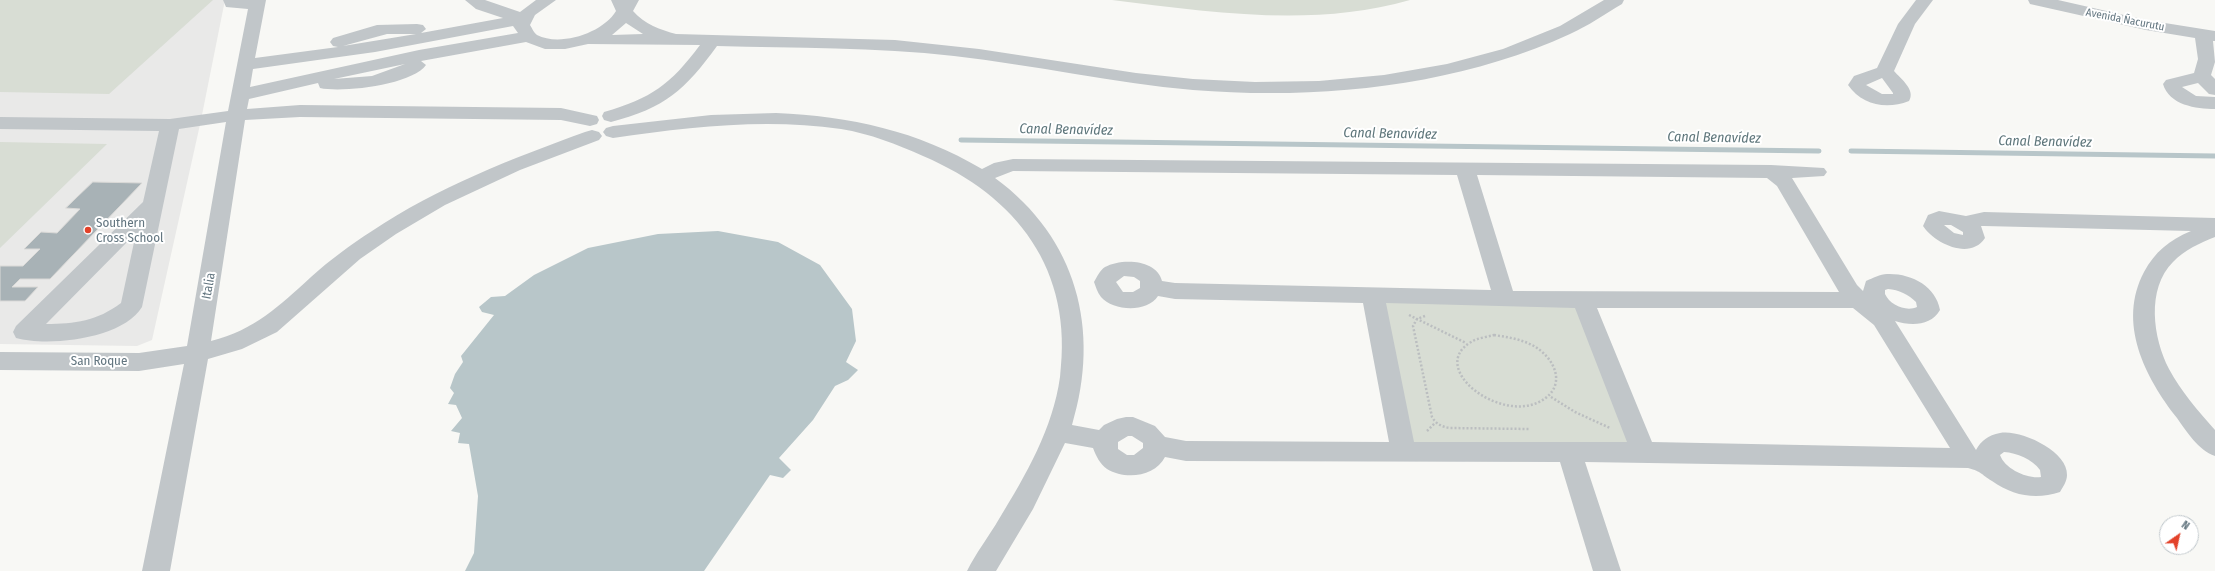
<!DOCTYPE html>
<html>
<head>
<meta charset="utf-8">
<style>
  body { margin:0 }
  #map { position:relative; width:2215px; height:571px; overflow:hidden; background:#f8f8f5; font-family:"Fira Sans Condensed",sans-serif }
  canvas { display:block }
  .north { position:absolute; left:2159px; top:515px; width:40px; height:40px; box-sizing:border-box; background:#fff; border:1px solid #c1c8cc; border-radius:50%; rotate:34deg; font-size:11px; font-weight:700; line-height:16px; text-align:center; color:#637680 }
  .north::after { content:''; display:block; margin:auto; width:14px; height:18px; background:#e3422a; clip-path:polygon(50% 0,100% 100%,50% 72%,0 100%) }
</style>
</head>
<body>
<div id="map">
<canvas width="2215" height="571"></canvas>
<div class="north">N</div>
</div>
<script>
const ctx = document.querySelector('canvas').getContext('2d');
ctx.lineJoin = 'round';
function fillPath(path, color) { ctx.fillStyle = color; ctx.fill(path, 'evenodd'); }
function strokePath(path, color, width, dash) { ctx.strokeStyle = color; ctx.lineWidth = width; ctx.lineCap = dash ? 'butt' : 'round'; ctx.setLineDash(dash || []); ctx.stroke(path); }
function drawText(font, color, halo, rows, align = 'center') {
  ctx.font = font + ' "Fira Sans Condensed",sans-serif'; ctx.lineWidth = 4; ctx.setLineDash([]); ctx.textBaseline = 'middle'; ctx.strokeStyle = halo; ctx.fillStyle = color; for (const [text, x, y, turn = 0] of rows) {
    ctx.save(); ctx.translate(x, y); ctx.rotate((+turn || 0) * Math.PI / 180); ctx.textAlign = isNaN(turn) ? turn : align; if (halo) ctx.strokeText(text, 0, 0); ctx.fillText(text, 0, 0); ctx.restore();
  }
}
fillPath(new Path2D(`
  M0,0H225L201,120L152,340L137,346L0,344Z`), '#e9e9e8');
fillPath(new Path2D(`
  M0,0H213L109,94L0,92Z
  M1112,0H1410C1312,28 1211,12 1112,0Z
  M0,142L107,144L0,248Z
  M1373,295L1583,300L1643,452L1404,453Z`), '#d8ddd4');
fillPath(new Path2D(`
  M718,231L778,242L820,265L852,309L856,341L846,362L858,370L848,380L835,386L813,420L779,458L791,470L783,478L770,475L704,571H465L474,553L478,496L469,444L458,443L460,433L451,431L462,418L456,405L448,404L454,393L450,388L455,374L463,362L461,356L494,315L482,312L479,307L491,297L505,296L534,275L588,248L658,234Z`), '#b8c6c9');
strokePath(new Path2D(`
  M961,140L1819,151
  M1851,151L2215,156`), '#b8c6c9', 5);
const building = new Path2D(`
  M93,182L142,183L50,279H20L12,287H38L25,301H0V266H23L40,249H24L41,232L57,233L80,209L66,208Z`);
fillPath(building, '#a8b2b6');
strokePath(building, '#dad9d7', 1);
strokePath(new Path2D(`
  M1409,315L1466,343
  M1425,316L1417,319L1413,326L1432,417C1436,424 1442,427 1450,428L1530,429
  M1494,335C1507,337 1520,339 1532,345C1555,357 1568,386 1541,401C1500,424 1427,368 1471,342C1477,338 1487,337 1494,335Z
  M1551,397L1575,412L1610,428
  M1427,431L1435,423`), '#bbbec0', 2.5, [2, 2]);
fillPath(new Path2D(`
  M223,0H266L255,58L338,47L333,46L330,42L333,38L377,25L417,24L423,25L426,29L421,33L503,18L476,9L465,0H485L520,12L536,0H556L535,15L530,25C532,28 534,33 537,35C560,47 603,33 616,11L611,0H639L633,11C644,24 661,30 676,34L895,40L979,49L1136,73L1193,79L1255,82L1319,81L1384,75L1447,64L1503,49L1560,26L1604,0H1624L1622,4C1605,14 1588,26 1570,34C1454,87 1319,100 1193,90C1113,83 1034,65 954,56C875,47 796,48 717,46C685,90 665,108 611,122L604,120L602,116L604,112C652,98 670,85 700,45L588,44L565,49H545L526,42L421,61L426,65C412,85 342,93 320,88L318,83L249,99L247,109L300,105L561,108L597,116L599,120L597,124L590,126L561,120L300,117L245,120L211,341C255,330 279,306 311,277C330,260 350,245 372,231C438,187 511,159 585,132L592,130L599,132L602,136L599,140L520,170L445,205L396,234L360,259L277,332L242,349L208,359L170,571H142L184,364L139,371L0,370V352L139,353L187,346L226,122L179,129L142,307C123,339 48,347 16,338L13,332L16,326L143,202L159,131L0,129V117L170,119L228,111L248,9L226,7ZM626,23L643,34L612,35ZM513,26L518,33L419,50L250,87L253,69L375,52ZM387,34H416L343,46ZM405,64L372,76L334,79ZM136,233L121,303C97,321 75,324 46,324Z
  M1916,0H1933L1915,24L1894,71C1901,79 1916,90 1909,101C1886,110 1862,105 1848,85L1854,76L1877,68L1898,24ZM1882,78L1893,93V94H1882L1866,85Z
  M2028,0H2058L2146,20L2215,31V41H2213L2215,62L2211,75L2215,79V95L2209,94L2198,83L2182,87L2196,96L2215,97V109C2196,109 2169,105 2163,84L2166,80L2194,73L2198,59L2195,38L2146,30L2030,4Z
  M776,113C850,116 918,131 982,169L994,163L1013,159L1771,165L1824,168L1827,172L1824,176L1792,178L1857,285L1863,291L1866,281C1873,278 1880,274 1887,274C1911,273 1936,286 1940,310C1931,326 1911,326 1895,321L1976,450C1981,441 1988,435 2000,433C2020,429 2068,451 2067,475C2067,481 2063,487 2060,492C2036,500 2013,496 1992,481C1980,474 1983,472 1968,468L1585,462L1621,571H1593L1560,462L1186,461L1165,457C1155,477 1125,480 1107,469C1100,464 1096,456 1093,448L1065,443L1033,509L996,571H967C976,553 989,536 999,519C1026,475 1053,428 1060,377C1074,270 1017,196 923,156C896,144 871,134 841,129C765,118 688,127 613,138L606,136L603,132L606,128L613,126L711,115ZM1013,171L1457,175L1491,290L1175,283L1162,281C1157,259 1121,258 1105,267C1100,270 1097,277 1094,282C1096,287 1097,292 1101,297C1113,311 1147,313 1158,296L1175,299L1363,303L1389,442L1186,441L1165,437L1155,426L1133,417H1126L1117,419L1104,425L1099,430L1072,425C1101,330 1077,238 995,178ZM1477,175L1767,178L1777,186L1839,292L1513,291ZM1124,276L1134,277L1140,281V288L1133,292H1123L1116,282ZM1888,289C1899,290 1908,294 1916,302L1917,307C1906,312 1890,305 1885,294V290ZM1386,303L1575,308L1627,442H1414ZM1597,308H1853L1874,325L1950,448L1652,442ZM1128,436H1132L1143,443V448L1134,455H1127L1118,449V442ZM2004,452C2017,453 2032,459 2040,470L2041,477C2027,479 2005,469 2000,455Z
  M1939,211L1966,216L1984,212L2215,218V237C2200,243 2184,250 2173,262C2146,289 2153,338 2169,369C2181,391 2198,411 2215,430V456C2198,450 2187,432 2177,418C2145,377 2117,323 2144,272C2155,252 2169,240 2191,231L1984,226H1981L1985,238C1970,261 1934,243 1923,226L1928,215ZM1944,225H1951L1963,232V235L1954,233Z`), '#c1c6c9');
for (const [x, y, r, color] of [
  [88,230,4,"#e3422a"]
]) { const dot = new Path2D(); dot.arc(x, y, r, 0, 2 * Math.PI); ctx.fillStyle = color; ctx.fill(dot); strokePath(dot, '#fff', 1.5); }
drawText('11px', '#637680', '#fff', [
  ["Avenida Ñacurutu",2125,20,11]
]);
drawText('13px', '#637680', '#fff', [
  ["Southern",96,223],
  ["Cross School",96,238]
], 'left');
drawText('13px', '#637680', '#fff', [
  ["Italia",209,286,-80],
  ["San Roque",99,361]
]);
drawText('italic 14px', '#5e767b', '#fff', [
  ["Canal Benavídez",1066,130,1],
  ["Canal Benavídez",1390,134,1],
  ["Canal Benavídez",1714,138,1],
  ["Canal Benavídez",2045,142,1]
]);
</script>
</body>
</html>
